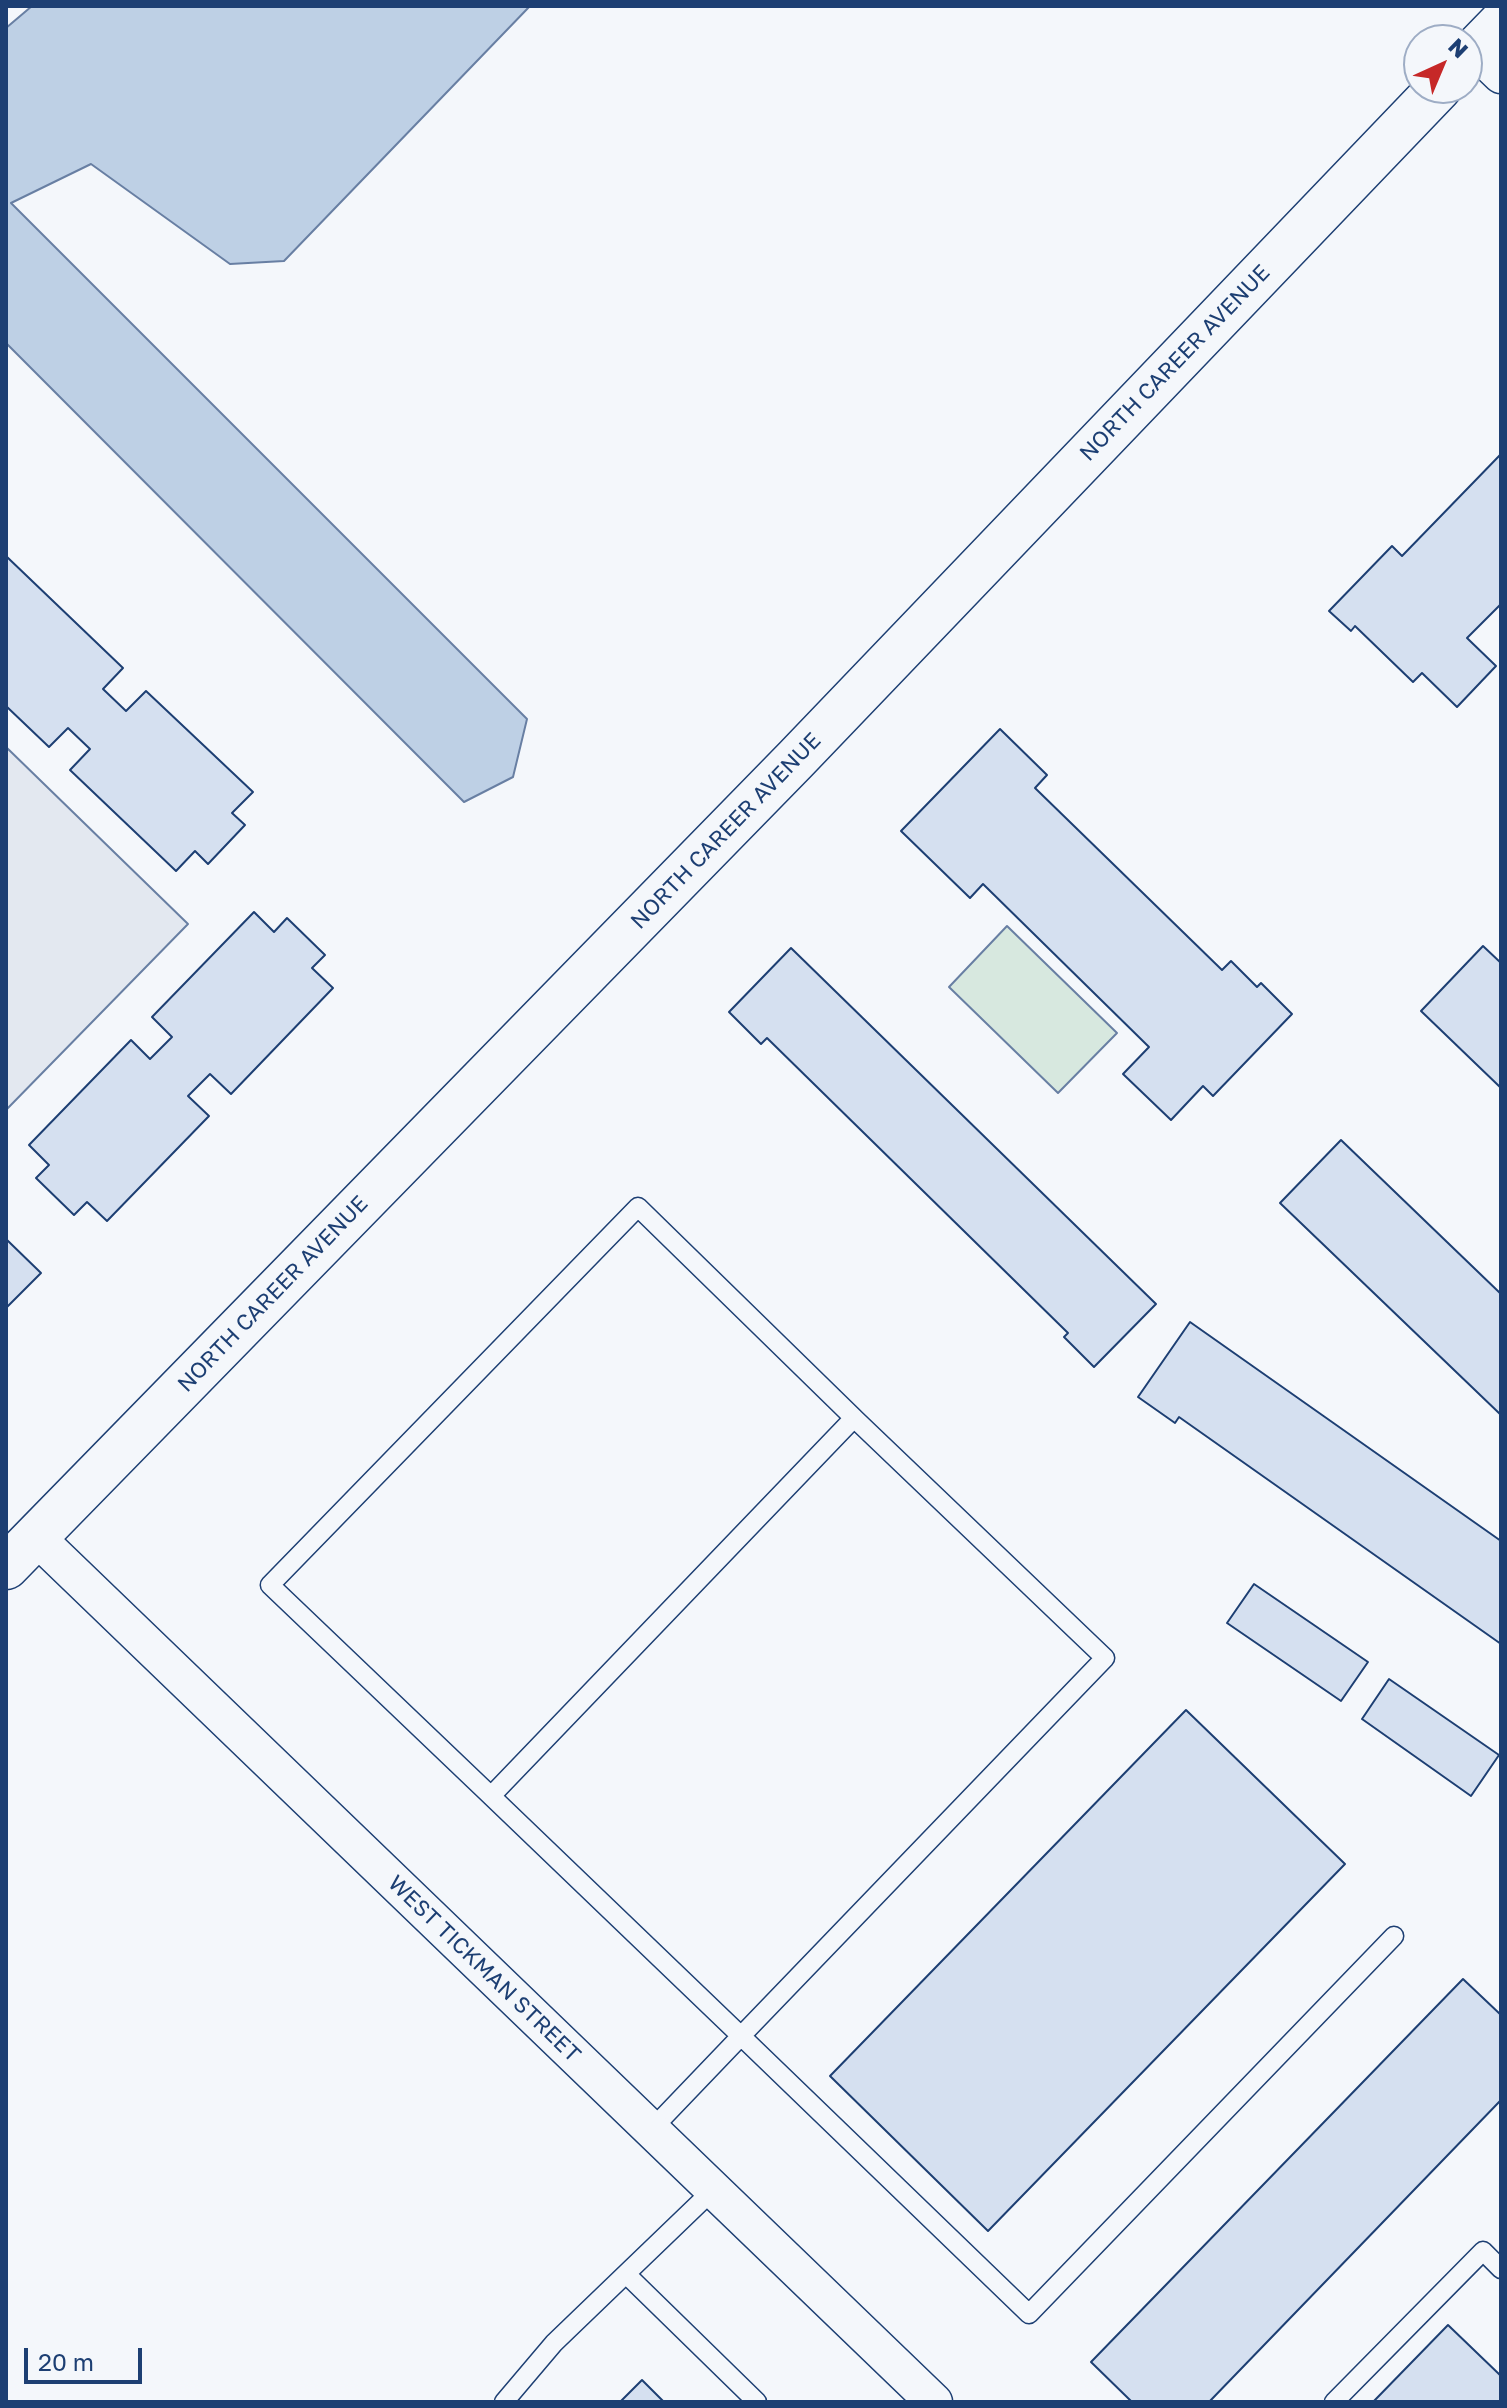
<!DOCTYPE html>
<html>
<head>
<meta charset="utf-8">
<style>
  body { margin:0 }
  #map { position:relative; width:1507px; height:2408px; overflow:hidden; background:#f4f7fb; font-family:"Golos Text",sans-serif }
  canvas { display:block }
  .frame { position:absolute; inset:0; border:8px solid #1d3f73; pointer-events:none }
  .north { position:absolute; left:1403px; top:24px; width:80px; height:80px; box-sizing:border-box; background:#f4f7fb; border:2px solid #9eadc5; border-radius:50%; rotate:44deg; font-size:22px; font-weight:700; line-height:32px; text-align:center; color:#1d3f73 }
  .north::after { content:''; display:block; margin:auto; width:28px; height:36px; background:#c62828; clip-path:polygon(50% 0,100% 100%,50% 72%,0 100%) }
  .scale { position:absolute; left:24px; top:2348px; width:118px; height:36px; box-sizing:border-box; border:4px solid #1d3f73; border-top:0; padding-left:10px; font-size:24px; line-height:28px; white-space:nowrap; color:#1d3f73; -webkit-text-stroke:6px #f4f7fb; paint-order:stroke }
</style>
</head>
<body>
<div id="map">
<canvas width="1507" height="2408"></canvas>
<div class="frame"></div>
<div class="north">N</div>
<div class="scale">20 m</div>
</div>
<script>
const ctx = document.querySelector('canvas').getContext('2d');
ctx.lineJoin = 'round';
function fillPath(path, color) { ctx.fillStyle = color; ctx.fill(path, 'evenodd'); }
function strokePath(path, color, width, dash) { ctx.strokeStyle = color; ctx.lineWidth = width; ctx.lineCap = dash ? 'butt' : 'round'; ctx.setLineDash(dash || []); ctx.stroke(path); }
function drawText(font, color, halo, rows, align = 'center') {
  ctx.font = font + ' "Golos Text",sans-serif'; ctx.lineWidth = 6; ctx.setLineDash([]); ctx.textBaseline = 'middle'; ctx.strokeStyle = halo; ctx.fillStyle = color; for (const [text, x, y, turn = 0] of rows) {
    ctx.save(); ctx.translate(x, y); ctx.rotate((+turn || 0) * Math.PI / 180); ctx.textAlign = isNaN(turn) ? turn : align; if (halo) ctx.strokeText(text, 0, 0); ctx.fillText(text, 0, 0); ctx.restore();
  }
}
const green = new Path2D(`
  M1007,926L1117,1033L1058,1093L949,987Z`);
fillPath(green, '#d7e8df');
strokePath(green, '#687fa3', 2);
const parking = new Path2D(`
  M6,747L188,924L6,1110Z`);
fillPath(parking, '#e3e8f0');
strokePath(parking, '#687fa3', 2);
const water = new Path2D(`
  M32,6H530L284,261L230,264L91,164L11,203L527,719L513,777L464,802L6,343V28Z`);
fillPath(water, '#bed0e5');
strokePath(water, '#687fa3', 2);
const building = new Path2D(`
  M1501,454V604L1467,638L1496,666L1457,707L1422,673L1413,682L1355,626L1351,631L1329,611L1392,546L1402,556Z
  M6,556L123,668L103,689L126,711L146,691L253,792L232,813L245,825L208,864L195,851L176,871L70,770L90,749L68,728L49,747L6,706Z
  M1000,729L1047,775L1035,788L1222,970L1231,961L1257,987L1261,983L1292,1014L1213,1096L1203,1086L1171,1120L1123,1074L1149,1047L983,884L970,898L901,831Z
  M254,912L274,932L287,918L325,955L312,968L333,988L231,1094L210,1074L188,1096L209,1116L107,1221L87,1202L74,1215L36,1178L49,1165L29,1145L131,1040L150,1059L172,1037L152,1017Z
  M1483,946L1501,963V1088L1421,1011Z
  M791,948L1156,1304L1094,1367L1064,1337L1068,1333L767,1038L761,1044L729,1012Z
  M1341,1140L1501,1294V1415L1280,1203Z
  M6,1239L41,1273L6,1308Z
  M1190,1322L1501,1541V1644L1179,1417L1175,1423L1138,1397Z
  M1254,1584L1368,1662L1341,1701L1227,1623Z
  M1389,1679L1499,1755L1471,1796L1362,1719Z
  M1186,1710L1345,1864L988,2231L830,2076Z
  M1463,1979L1501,2015V2100L1209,2402H1132L1091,2362Z
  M1448,2325L1501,2376V2402H1373Z
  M642,2380L664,2402H620Z`);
fillPath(building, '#d5e0f0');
strokePath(building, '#1d3f73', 2);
const lane = new Path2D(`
  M491,1796L741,2036L1105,1658L854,1418L491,1796L270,1585L638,1207L854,1418
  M651,2130L741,2036L1029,2314L1394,1936
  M626,2274L757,2402
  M504,2402L554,2343L713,2190
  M1334,2402L1483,2251L1501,2269`);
const street = new Path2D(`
  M1475,50L1501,75
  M35,1536L934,2402`);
const secondary = new Path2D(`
  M1467,58L1501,23
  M6,1567L796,759L1439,88`);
strokePath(lane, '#1d3f73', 21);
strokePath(street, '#1d3f73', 39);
strokePath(secondary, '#1d3f73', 47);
strokePath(lane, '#f4f7fb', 18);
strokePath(street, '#f4f7fb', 36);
strokePath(secondary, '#f4f7fb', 44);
drawText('22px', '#1d3f73', '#f4f7fb', [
  ["NORTH CAREER AVENUE",1175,363,-46],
  ["NORTH CAREER AVENUE",726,831,-46],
  ["NORTH CAREER AVENUE",273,1294,-46],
  ["WEST TICKMAN STREET",484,1969,44]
]);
</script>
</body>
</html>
